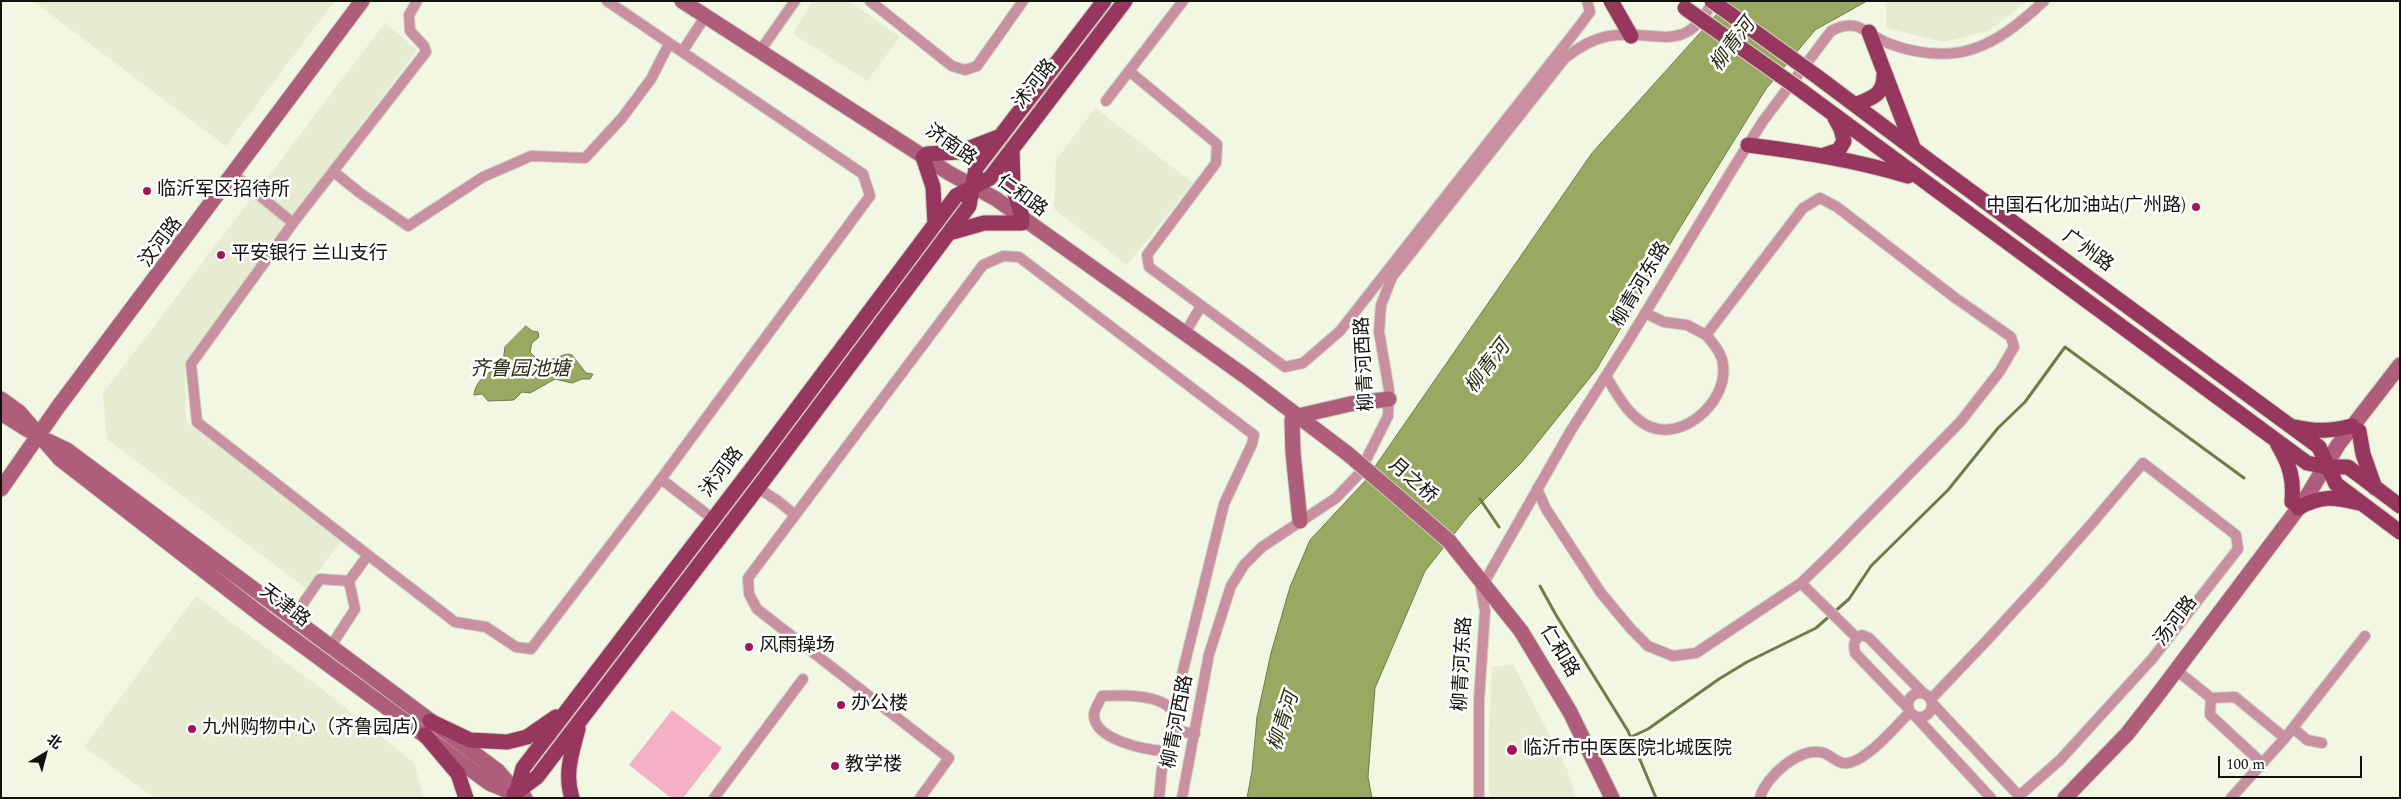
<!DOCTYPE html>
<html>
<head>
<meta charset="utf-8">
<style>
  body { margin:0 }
  #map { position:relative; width:2401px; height:799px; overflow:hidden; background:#f1f7e3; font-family:Spectral,"Noto Sans SC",serif }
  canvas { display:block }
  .frame { position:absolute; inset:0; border:2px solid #11120c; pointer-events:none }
  .north { position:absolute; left:20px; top:729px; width:50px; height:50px; -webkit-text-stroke:4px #fff; paint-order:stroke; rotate:37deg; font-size:14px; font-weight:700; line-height:20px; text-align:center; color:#11120c }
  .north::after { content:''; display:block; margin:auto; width:18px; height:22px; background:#11120c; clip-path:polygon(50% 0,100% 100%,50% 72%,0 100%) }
  .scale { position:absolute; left:2218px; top:756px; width:144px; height:22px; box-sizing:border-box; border:2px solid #11120c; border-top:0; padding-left:6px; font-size:15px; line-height:18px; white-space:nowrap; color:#11120c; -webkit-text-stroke:4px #fff; paint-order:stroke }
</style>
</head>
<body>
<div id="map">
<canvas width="2401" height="799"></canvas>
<div class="frame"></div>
<div class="north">北</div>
<div class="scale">100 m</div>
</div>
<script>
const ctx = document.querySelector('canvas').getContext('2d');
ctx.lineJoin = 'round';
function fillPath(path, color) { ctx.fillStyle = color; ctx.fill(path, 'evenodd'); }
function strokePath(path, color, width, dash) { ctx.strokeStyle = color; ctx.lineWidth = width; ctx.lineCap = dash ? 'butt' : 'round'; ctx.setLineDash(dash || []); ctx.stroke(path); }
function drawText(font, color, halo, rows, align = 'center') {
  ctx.font = font + ' Spectral,"Noto Sans SC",serif'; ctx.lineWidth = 5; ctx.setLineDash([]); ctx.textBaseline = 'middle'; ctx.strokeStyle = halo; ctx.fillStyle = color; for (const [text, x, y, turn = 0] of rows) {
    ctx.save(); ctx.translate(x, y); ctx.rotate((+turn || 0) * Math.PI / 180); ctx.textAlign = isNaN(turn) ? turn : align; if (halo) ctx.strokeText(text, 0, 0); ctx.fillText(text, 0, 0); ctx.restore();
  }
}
fillPath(new Path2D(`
  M33,1H335L226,146Z
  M812,1H849L900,37L867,81L793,34Z
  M1886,1H2028L1988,31L1943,42L1886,28Z
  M385,23L417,50L185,362L186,421L342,540L306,588L107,439L103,393Z
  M1095,108L1193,183L1127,265L1054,209L1056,160Z
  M196,596L322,689L414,763L424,798H155L84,747Z
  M1513,664L1567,769L1576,798H1489V734L1492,667Z`), '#e5ecd1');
fillPath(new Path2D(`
  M672,710L722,748L683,798H671L629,765Z`), '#f4b1c6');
const water = new Path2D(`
  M1729,1H1867L1815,30L1766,89L1676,234L1596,370L1522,462L1469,515L1425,571L1375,688L1368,777L1372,798H1247L1252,771L1257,717L1271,653L1290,587L1310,540L1365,481L1592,153Z
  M526,326L532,331L538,332L539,337L532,343L530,352L541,363L567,354L572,355L586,373L593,374L590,379H582L572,383L555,379L530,393L522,392L514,400L488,401L482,394L474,395C475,383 485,373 496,370L503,361L505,347Z`);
fillPath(water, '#98a961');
strokePath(water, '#707c48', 1);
strokePath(new Path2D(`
  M1480,499L1499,527
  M1540,586L1556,615L1628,731L1656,798
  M1631,737L1648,729L1719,679L1747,662L1816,628L1849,599L1871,566L1948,490L1998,428L2025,402L2065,347L2244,478`), '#707c48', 3);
const street = new Path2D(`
  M870,1L952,66L965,70L977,66L1023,1
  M762,48L795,1
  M682,52L705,17
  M1129,71L1217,144L1216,163L1147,255L1149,267L1285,367L1303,363L1340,331L1578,28L1590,12L1587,1
  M1106,101L1183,1
  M334,172L360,193L408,226L483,177L531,156L585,158L622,118L651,79L669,44
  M237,177L293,223L191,364L197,422L368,555L349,581L320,579L304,602L296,620
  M293,223L426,52L424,46L410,31L409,15L417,1
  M1185,333L1201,306
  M1606,376C1617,395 1633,425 1658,429C1691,435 1728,397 1723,365C1722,353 1713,343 1706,335
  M661,479L713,519
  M758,488L778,501L795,515
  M1537,489L1546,509L1601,593L1631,629L1648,646L1673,656L1696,653L1801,583L1834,551L1961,421L2000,371L2014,347L2011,337L1954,297L1837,207L1820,198L1803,208L1706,335L1687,325L1664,322L1645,313
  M368,555L455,622L486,627L516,647L531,649L661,479L870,196L863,174L607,1
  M1801,583L1857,638
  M331,646L355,609L349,581
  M2176,670L2211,698
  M1908 705a12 12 0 1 1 24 0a12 12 0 1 1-24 0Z
  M1931,699C2005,623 2075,545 2143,463L2236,535L2238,549L2152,659L2060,760L2019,796
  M1932,703L2021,798
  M1908,708L1855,653C1853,644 1854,639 1862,635L1869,638L1924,694
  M1916,717L1991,798
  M2293,728L2307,740L2322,743
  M1174,730L1195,734
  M2262,763L2210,715L2211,698L2235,697L2285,738
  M714,798L803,679
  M920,798L949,758L757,609L749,594L748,578L983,265L1003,256L1019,257L1254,435L1252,444L1224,504L1173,711
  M1159,798C1161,783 1161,766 1165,752C1168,742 1178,732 1176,720C1173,693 1122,695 1102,696C1100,701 1095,708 1094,714C1093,740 1146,750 1165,751
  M1182,798L1209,654L1231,586L1244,565L1262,547L1336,498L1359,474L1388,416L1389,390L1379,332L1381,305L1392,277L1565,58C1579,47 1592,39 1609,36C1656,28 1684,58 1713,1
  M1479,798V700L1485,611L1481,588L1570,432L1627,343L1732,170L1763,121L1831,31C1859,16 1866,35 1890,44C1957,68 1995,47 2044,1
  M1760,798C1765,777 1801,745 1824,753C1832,756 1839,765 1848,763C1868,760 1896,726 1910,712
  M2231,798L2285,738L2365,636`);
const secondary = new Path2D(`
  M682,1L949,173L996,199L1249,379L1348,454
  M1,399L19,412L60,459L265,618L489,783L525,798
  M1,413L28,430
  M1298,416L1350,404L1389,399
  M1292,420L1293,453L1300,521
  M48,441L67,450L498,771L515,791
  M1,489L58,407L362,1
  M1449,541L1521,631L1570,712L1612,798
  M2065,798L2127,734L2156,697L2306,498L2338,445L2400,365`);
const primary = new Path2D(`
  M1611,1L1631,36
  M1869,32L1913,147
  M1815,75L1931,162L2319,447L2336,484L2400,532
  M1802,91L2307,463L2327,467H2348L2400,506
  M1855,105C1872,98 1884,95 1884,75
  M1748,145C1803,152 1855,160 1908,176
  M1012,149L1013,187L1022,217
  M927,154L959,152L1001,136
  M1824,155L1839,150L1844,141L1841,129L1835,118
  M923,157L933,187L935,224
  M949,233L984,223H1022
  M2295,427C2316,432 2331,431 2352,426
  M2359,431L2363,454L2375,488
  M2278,445C2290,465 2294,479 2292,502
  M2298,508C2322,495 2333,497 2359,503
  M430,721L470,740L507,742L527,737L556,717
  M425,735L458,774L466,798
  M514,794L537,777L766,477L969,206L976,168L1104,1
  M515,798L523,768L753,467L956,196L990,178L1125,1
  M572,798C564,774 572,752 578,729`);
strokePath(street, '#cdd2c1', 12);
strokePath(secondary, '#cdd2c1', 17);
strokePath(primary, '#cdd2c1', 17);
strokePath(street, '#c890a1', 10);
strokePath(secondary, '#ae5e7a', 15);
strokePath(primary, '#98375e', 15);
const secondaryBridge = new Path2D(`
  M1348,454L1449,541`);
const primaryBridge = new Path2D(`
  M1712,1L1815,75
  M1685,8L1802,91`);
strokePath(secondaryBridge, '#cdd2c1', 17, []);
strokePath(primaryBridge, '#cdd2c1', 17, []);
strokePath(secondaryBridge, '#ae5e7a', 15);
strokePath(primaryBridge, '#98375e', 15);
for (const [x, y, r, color] of [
  [147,191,5,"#a3155a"],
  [2196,207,5,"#a3155a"],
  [221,255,5,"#a3155a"],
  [749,647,5,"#a3155a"],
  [841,705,5,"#a3155a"],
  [192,729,5,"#a3155a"],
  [1512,750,6,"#a3155a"],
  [835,766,5,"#a3155a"]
]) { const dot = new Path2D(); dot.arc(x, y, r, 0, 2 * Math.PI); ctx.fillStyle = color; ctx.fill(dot); strokePath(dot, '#fff', 2); }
drawText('19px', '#11120c', '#fff', [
  ["沭河路",1036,85,-52],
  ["济南路",950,146,35],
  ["仁和路",1021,197,36],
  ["汶河路",162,243,-53],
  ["广州路",2087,252,36],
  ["柳青河东路",1642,285,-59],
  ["柳青河西路",1366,364,-93],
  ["沭河路",723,473,-53],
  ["月之桥",1412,482,41],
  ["天津路",284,607,37],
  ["汤河路",2177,622,-53],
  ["仁和路",1558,652,59],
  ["柳青河东路",1464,664,-87],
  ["柳青河西路",1179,722,-79]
]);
drawText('19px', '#11120c', '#fff', [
  ["临沂军区招待所",157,191],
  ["中国石化加油站(广州路)",2186,207,"right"],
  ["平安银行 兰山支行",231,255],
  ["风雨操场",759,647],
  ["办公楼",851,705],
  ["九州购物中心（齐鲁园店）",202,729],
  ["临沂市中医医院北城医院",1523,750],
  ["教学楼",845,766]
], 'left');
drawText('italic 20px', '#272d0d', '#fff', [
  ["柳青河",1734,46,-53],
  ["柳青河",1489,368,-53],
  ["齐鲁园池塘",520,371],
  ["柳青河",1285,722,-72]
]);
</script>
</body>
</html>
